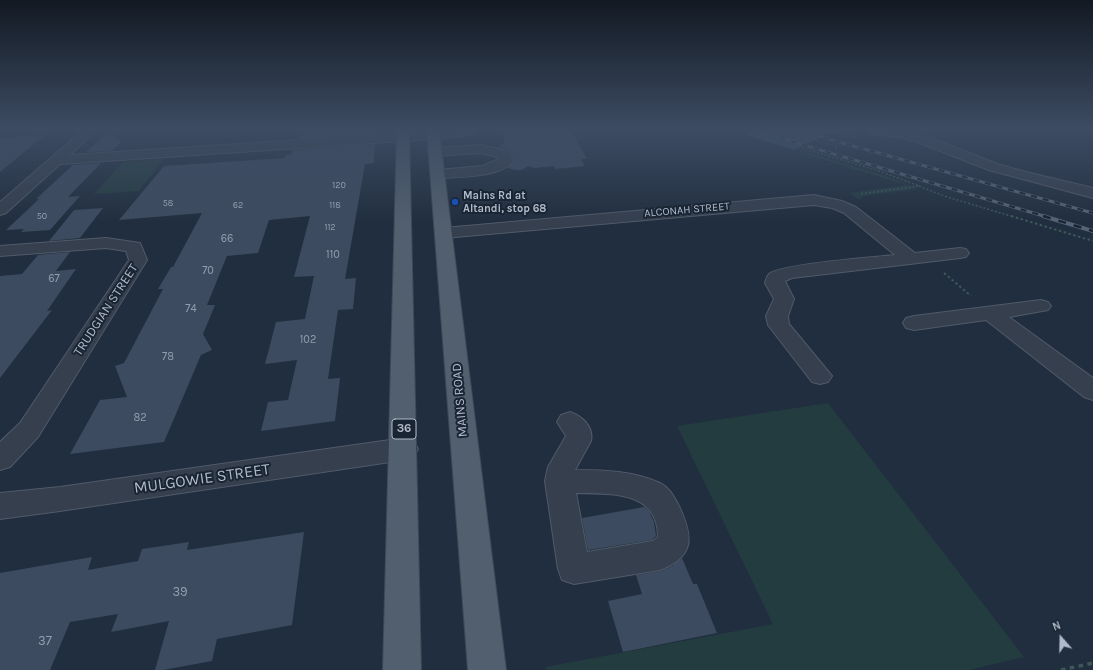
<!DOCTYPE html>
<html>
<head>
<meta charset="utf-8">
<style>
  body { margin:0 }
  #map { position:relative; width:1093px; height:670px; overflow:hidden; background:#212e3f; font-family:Karla,sans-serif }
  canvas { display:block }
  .north { position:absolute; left:1041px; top:618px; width:40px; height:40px; -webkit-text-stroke:3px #1a2533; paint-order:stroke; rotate:340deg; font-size:11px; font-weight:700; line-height:16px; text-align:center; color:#b0baca }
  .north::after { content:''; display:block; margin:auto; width:14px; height:18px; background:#b0baca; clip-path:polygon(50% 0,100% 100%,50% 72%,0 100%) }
</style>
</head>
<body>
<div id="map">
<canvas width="1093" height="670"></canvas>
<div class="north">N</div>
</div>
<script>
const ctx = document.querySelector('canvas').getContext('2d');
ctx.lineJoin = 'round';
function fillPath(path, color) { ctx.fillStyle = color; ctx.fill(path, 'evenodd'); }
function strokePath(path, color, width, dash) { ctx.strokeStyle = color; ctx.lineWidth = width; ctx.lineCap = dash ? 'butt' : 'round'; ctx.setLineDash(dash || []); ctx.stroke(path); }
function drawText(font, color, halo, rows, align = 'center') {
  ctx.font = font + ' Karla,sans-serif'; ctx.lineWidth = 4; ctx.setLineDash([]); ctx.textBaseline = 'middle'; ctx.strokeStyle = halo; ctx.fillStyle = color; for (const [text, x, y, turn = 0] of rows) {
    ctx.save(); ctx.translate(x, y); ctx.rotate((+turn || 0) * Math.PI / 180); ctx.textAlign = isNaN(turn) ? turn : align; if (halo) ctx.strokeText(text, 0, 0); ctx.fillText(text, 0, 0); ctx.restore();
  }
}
fillPath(new Path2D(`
  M802,151L883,175L918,189L863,196L859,200L849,193L906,185L799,152Z
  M164,159L139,191L94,194L123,162Z
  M828,403L1024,657L969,670H547L546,667L773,624L677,426Z`), '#233c40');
fillPath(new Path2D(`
  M109,131L121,142L112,151L86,152Z
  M305,131H376V134L298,139L299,136L304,135Z
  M502,131H571L587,159H581L585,166L555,169L554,166L535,168L528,166L522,170H516L508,168L514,160L510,150L499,147L505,141Z
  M747,131H834L794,150L746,135Z
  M45,135L0,172V138Z
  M375,144L374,163L365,164L345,279L356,278L353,309L338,310L328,379L340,378L335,421L261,431L268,402L288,400L297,360L265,364L276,322L305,319L314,276L294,277L310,216L269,220L258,253L227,256L207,305H215L203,334L212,350L201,355L164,442L70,454L100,400L127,397L115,366L124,363L163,289H158L171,267H173L202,213L119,220L164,166L285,158L286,155H291L293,150Z
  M101,163L68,197L80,196L50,230L21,232L24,229L6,230L39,199H36L73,165Z
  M103,208L80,238L49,241L74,210Z
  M70,252L56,271L76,269L47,311L52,310L0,378V276L22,274L38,255Z
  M644,507L649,511L654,522L656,536L652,540L588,550L582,518Z
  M304,532L292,625L217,639L212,661L163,670H155L169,621L111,632L118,614L70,622L50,670H0V573L92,557L88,570L138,561L142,549L189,542L187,550Z
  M682,558L693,584H697L717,633L623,652L608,601L642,594L636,575L661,571L672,566Z`), '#3c4b5f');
const minor = new Path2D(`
  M82,131H95L70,155L438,131H475L473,134L469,135L434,139L60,164L6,213L0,215V202Z
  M867,131C916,125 953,148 998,164C1029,174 1062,180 1093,188V198L989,170L917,142L900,137L869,134Z
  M480,145L509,151L513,161C501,178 457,177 438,178L433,177L431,174L433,171L438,170L482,166L499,159L498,157L480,153L435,156L430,155L428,152L430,149L435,148Z
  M814,195L842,201L856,207L915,253L960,248L966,249L969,253L966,257L960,258L792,278L785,281L794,299L788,316L789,324L832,376L828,382L820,384L812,382L768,325L766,316L774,299L765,283C766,280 766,277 769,274C780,264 874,257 895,255L844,213L832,208L814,205L444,238L438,237L435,233L438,229L444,228Z
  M106,238L140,243L147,260L38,437L10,467L0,470V442L20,423L129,260L126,251L106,248L0,256V246Z
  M1041,300L1048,302L1051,306L1048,310L1009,317L1093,378V400L1084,397L986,320L914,330L906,328L903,323L906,318L914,316Z
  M570,412C582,416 594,427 591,441L575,470C604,470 634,471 660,483C670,488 674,497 679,506C693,536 696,556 660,570L574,584L562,580L558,569L545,481L548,467L566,436L557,422L561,415ZM576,493C610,494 658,490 658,537L653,541L587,552Z
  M404,438L414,442L418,449L414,456L404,460L60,511L0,519V493L60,487Z`);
const major = new Path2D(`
  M397,131H409L421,670H383Z
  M427,131H439L506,670H468Z`);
strokePath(minor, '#505a69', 2);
strokePath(major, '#3e4957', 2);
strokePath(new Path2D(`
  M744,131L879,171L919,186L860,194
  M830,131L857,138
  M840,131L846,132
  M789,132L839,147
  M785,135L793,131
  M767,140L792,148L795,147L782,143
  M835,149L843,144
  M919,186L944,196L1014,217`), '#3e585a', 1.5, [2, 2]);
strokePath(new Path2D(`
  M1011,216L1093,241
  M944,273L971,296`), '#3e585a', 2, [2.5, 2.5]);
strokePath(new Path2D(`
  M1061,670L1093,663`), '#3e585a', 3.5, [4.5, 4.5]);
fillPath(minor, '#353f4e');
fillPath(major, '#525f6f');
const railFar1 = new Path2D(`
  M756,131L1047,217
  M800,131L1093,213`);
const rail = new Path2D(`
  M1043,216L1093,231`);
strokePath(railFar1, '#566376', 3);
strokePath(rail, '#566376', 4);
strokePath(railFar1, '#1a2533', 2, [6]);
strokePath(rail, '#1a2533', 2.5, [8]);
strokePath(new Path2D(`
  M759,138L767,140L846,132L853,134`), '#3e585a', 1.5, [2, 2]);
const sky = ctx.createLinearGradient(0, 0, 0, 224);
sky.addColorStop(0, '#121923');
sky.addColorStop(0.58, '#3d4c63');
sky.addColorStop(1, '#3d4c6300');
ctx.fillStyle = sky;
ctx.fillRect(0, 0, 1093, 224);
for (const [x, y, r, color] of [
  [455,202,4,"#1a4fb4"]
]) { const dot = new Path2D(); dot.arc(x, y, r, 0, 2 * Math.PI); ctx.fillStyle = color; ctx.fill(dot); strokePath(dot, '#1a2533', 1.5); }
drawText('9px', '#939eaf', null, [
  ["120",339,185],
  ["58",168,203],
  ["62",238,205],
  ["118",335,205],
  ["50",42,216],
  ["112",330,227]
]);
drawText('bold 11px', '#b0baca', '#1a2533', [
  ["Mains Rd at",463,196],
  ["Altandi, stop 68",463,209]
], 'left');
drawText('11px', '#b0baca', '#1a2533', [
  ["ALCONAH STREET",687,210,-5]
]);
drawText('11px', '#939eaf', null, [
  ["66",227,239],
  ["110",333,255],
  ["70",208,271],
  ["67",54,279],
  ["74",191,309],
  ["102",308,340],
  ["78",168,357],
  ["82",140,418]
]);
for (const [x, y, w] of [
  [404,429,24]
]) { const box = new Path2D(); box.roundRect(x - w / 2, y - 10, w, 20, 3); ctx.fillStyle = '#1a2533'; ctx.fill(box); strokePath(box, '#b0baca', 1); }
drawText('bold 12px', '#b0baca', null, [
  ["36",404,429]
]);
drawText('13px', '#b0baca', '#1a2533', [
  ["TRUDGIAN STREET",106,310,-57],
  ["MAINS ROAD",460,400,-95]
]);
drawText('13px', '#939eaf', null, [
  ["39",180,592],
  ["37",45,641]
]);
drawText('16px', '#b0baca', '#1a2533', [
  ["MULGOWIE STREET",202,479,-8]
]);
</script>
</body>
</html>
